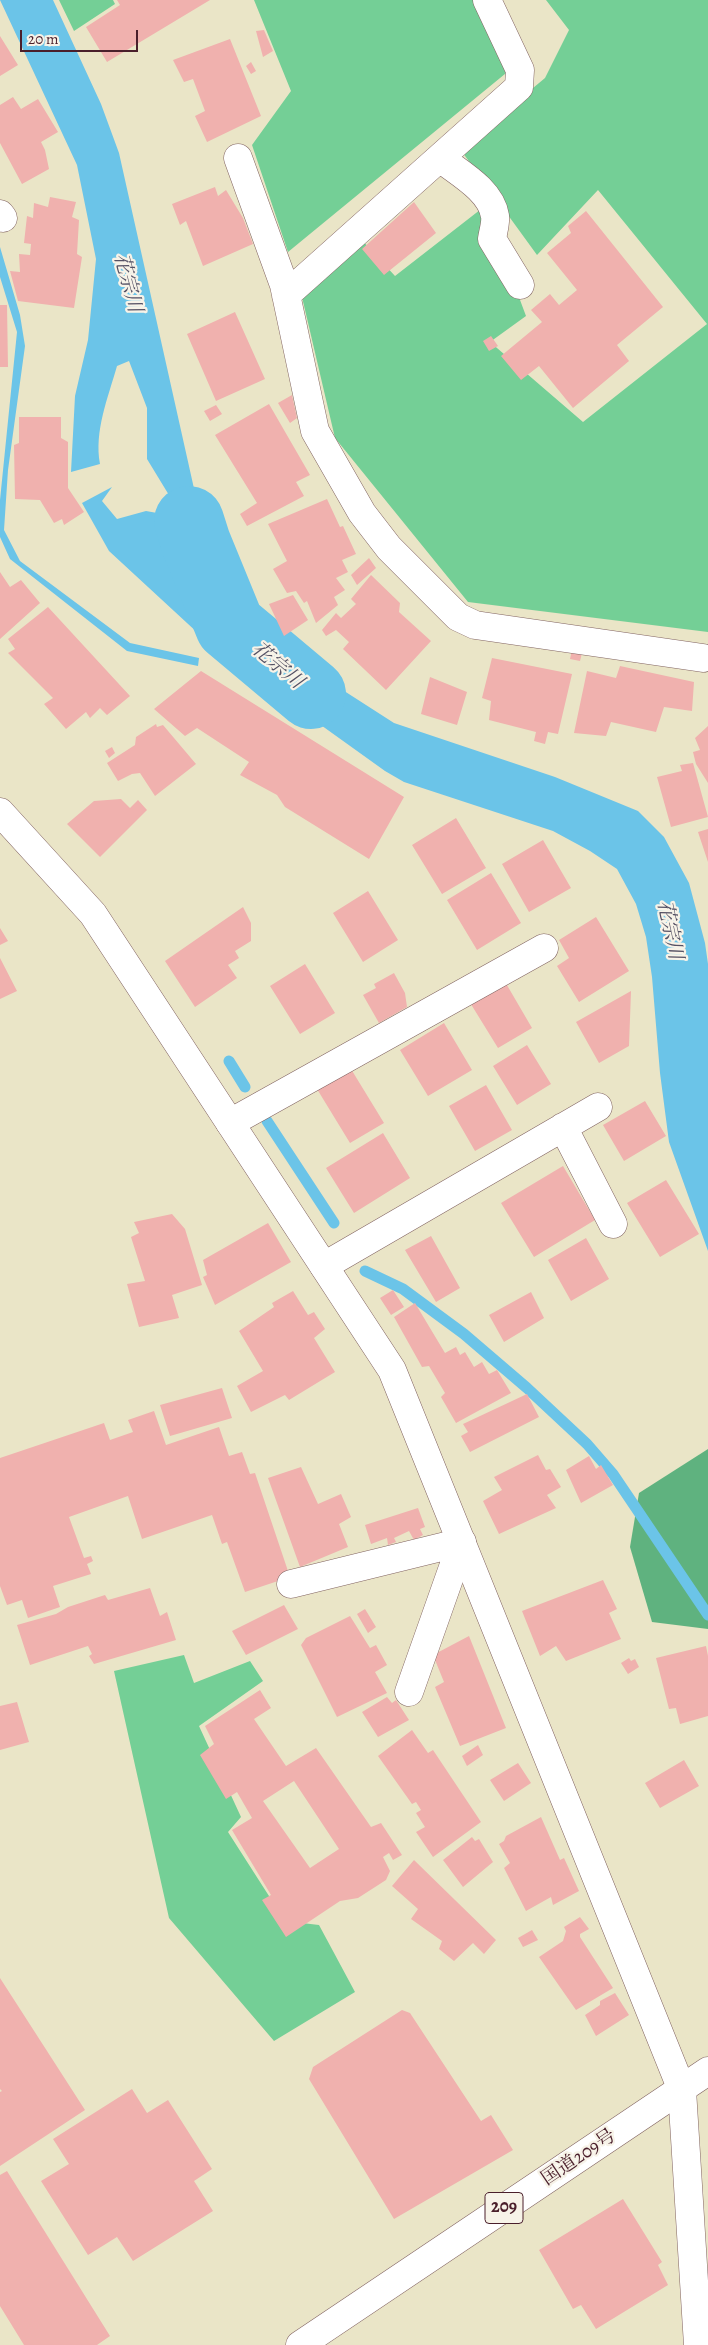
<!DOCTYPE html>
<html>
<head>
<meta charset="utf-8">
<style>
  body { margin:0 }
  #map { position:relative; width:708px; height:2345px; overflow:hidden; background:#eae5c7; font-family:Alegreya,serif }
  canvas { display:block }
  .scale { position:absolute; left:20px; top:30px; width:118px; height:22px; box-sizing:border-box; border:2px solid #4a1f2b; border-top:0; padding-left:6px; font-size:15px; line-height:18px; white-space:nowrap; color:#4a1f2b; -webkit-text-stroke:4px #f7f3e8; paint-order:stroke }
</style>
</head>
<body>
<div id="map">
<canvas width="708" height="2345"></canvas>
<div class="scale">20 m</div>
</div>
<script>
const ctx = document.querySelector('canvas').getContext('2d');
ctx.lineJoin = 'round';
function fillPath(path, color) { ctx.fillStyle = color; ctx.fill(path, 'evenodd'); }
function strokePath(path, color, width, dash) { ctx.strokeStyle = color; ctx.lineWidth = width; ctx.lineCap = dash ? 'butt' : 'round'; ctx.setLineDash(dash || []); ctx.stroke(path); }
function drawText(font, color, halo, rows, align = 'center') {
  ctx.font = font + ' Alegreya,"Noto Serif JP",serif'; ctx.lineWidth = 4.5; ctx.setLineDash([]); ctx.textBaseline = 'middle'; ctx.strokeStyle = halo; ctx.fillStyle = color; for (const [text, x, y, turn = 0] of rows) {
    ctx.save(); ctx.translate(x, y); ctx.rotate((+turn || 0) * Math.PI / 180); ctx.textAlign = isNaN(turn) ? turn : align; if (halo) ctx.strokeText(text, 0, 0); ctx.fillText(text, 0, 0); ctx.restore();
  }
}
fillPath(new Path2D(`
  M59,0H113L115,4L74,31Z
  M254,0H485L511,69L288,252L252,145L291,91Z
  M546,0H708V632L468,602L335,438L302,297L360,238L395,276L485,206L526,316L490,342L583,422L707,324L598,190L537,255L460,149L545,78L569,30Z
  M184,1655L194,1683L250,1661L263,1681L199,1726L241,1817L228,1832L285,1921L319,1925L355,1992L274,2041L169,1918L114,1671Z`), '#74cf96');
fillPath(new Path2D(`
  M708,1449V1629L652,1622L630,1547L639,1493Z`), '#5fb27f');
fillPath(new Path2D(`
  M0,0H53L101,104L119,153L195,493L238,599L200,635L109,551L82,503L112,487L102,501L117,519L146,511L174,516L175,505L147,459V408L129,361L117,366C108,398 94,431 100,464L71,472L75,396L88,340L96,259L77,165Z
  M0,247L20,315L25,346L8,470L4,530L20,561L130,643L199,658L198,666L127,651L10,559L0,537V500L17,332L0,277Z
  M251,616L324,678L394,723L555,777L638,811L664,837L689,883L705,943L708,964V1251L669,1142L660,1073L652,977L646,937L636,904L617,869L590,851L553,831L404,782L385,771L219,652Z`), '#6bc4e8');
strokePath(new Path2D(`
  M229,1061L245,1087
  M267,1121L334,1223
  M365,1271L403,1289L464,1334L527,1388L587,1444L613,1474L708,1615`), '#6bc4e8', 11);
strokePath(new Path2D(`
  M189,521L196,543L230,626L311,694`), '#6bc4e8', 70);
fillPath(new Path2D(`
  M117,0H210L107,62L86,27L120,5Z
  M264,30L273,51L263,57L256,31Z
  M0,36L18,65L0,76Z
  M230,39L261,116L207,142L195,116L205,111L193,79L184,82L173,60Z
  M251,62L256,71L251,74L246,66Z
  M13,97L21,109L38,99L58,132L41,142L45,150L49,169L22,184L0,143V105Z
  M215,187L218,196L226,190L243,218L253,244L203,266L186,221L180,225L172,204Z
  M50,197L76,202L72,217L79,220L77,254L82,257L74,308L18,301L10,271L20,272L19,254L30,255L31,244L24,243L27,216L33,218L34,203L48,207Z
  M414,202L436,233L384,275L362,249Z
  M586,211L663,307L617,345L629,361L573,408L539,366L521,380L501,356L542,322L531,310L550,294L559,305L577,290L547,253L571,233L568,226Z
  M0,305H7L8,367H0Z
  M235,312L265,379L216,401L187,334Z
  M491,336L498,346L489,351L483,341Z
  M292,395L297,418L290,423L278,403Z
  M269,404L310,475L296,482L304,496L247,526L240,514L257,503L215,435Z
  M216,405L222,414L210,421L204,411Z
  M19,417H61V438L68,442V488L84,512L64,525L62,519L54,523L40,500L15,499L14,445L19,443Z
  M327,499L340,527L343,526L356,554L342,560L348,572L336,578L345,590L334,597L338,605L316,623L307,601L304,603L296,591L287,593L273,569L287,561L268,524Z
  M369,558L376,568L357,585L351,575Z
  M0,572L10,587L21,580L40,603L0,639Z
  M371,575L400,603L399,612L431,641L386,690L343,649L349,642L336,630L326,636L322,630L336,613L341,618L356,604L351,599Z
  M293,595L308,620L284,636L269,604Z
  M48,607L130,696L107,715L100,708L90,718L86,712L66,729L44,704L53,698L8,653L15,649L8,639Z
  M572,650L582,653L580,661L570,659Z
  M492,658L572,674L558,734L548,732L545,744L534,741L536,732L489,720L491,701L482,698Z
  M620,666L694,682L692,711L664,707L656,732L611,722L606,736L574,733L587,671L616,678Z
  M201,671L404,797L369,859L285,807L277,795L240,775L249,762L197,728L185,736L154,709Z
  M430,677L467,692L457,725L421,714Z
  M156,724L157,727L163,725L196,764L155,796L140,773L132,774L118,781L107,763L135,745L136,737Z
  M708,726V783L696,764L693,752L700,750L695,738Z
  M112,747L115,753L109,758L105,751Z
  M693,763L708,817L671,827L657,777L682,771L680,765Z
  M121,799L130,808L138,800L147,810L100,857L67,824L94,801Z
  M456,818L486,868L442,894L412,845Z
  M708,829V862L698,832Z
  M543,840L571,888L529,912L502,864Z
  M491,873L521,923L477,950L447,900Z
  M368,891L398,940L363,962L333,913Z
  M243,907L251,923V941L235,951L239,958L228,965L237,978L195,1007L165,961Z
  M596,917L629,971L579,1002L557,966L569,958L559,940Z
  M0,928L8,941L0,945Z
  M0,958L17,991L0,999Z
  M305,964L335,1013L300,1034L270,986Z
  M394,973L405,993L407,1007L379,1023L363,995L376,988L374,984Z
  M504,980L532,1028L498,1048L469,1001Z
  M631,991L629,1046L599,1063L576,1022Z
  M444,1023L472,1070L428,1096L400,1050Z
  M527,1045L551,1084L517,1105L493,1066Z
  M351,1069L384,1123L350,1143L317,1089Z
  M486,1085L512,1130L475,1151L449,1106Z
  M645,1101L666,1136L624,1161L603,1125Z
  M383,1133L410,1178L354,1213L326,1168Z
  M563,1166L595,1220L534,1257L501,1203Z
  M666,1180L699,1234L660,1257L627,1203Z
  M172,1214L185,1229L202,1285L172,1295L179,1318L139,1327L127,1284L145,1281L131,1237L139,1233L134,1222Z
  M268,1223L291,1262L215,1305L203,1277L207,1275L203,1260Z
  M431,1236L460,1288L436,1302L405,1250Z
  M586,1238L609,1279L571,1301L548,1260Z
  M393,1290L404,1307L391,1315L380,1298Z
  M293,1291L308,1315L314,1312L325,1329L314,1338L335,1372L289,1400L285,1395L251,1412L237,1386L263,1371L239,1331L274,1307L272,1303Z
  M531,1292L544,1318L504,1342L489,1315Z
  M415,1303L445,1353L456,1347L460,1355L465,1352L474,1367L482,1362L489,1374L497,1370L511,1393L456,1423L441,1397L445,1393L429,1366L422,1367L394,1317Z
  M222,1388L232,1418L170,1436L160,1405Z
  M527,1394L539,1417L470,1452L461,1436L468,1432L463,1424Z
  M154,1411L166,1445L219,1427L229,1456L242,1452L250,1474L255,1473L290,1577L245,1592L227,1542L222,1544L212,1515L142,1539L128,1496L69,1517L84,1558L91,1556L93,1561L87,1564L91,1574L53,1586L60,1607L28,1618L22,1600L7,1605L0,1586V1458L104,1423L110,1440L133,1432L128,1420Z
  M538,1455L546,1470L550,1469L561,1487L547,1495L556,1508L499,1534L483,1501L502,1490L494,1477Z
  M589,1456L596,1469L601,1465L613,1485L581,1503L566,1470Z
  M301,1467L318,1504L341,1494L351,1517L339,1524L348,1547L300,1567L268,1478Z
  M418,1508L425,1527L420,1529L423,1535L414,1540L409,1531L394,1538L396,1542L388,1545L387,1538L371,1544L365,1525Z
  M603,1580L617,1609L609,1613L621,1639L566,1661L556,1646L540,1656L522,1611Z
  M150,1588L160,1616L167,1612L176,1640L94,1664L89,1656L92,1654L88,1646L30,1665L17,1625L56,1614L68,1607L105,1595L108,1600Z
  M284,1605L298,1629L246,1655L232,1631Z
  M365,1609L376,1627L368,1633L357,1614Z
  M350,1616L370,1648L376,1645L387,1665L375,1672L387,1693L337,1717L301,1645L306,1638Z
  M469,1636L506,1728L460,1746L435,1687L444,1682L433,1655Z
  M706,1646L708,1656V1716L680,1724L676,1708L669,1709L656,1658Z
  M629,1658L631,1661L635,1659L639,1667L628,1674L621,1663Z
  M260,1690L271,1708L254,1719L286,1766L316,1748L371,1827L381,1823L402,1855L393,1860L389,1853L383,1857L390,1871L386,1880L358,1898L340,1901L286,1937L262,1900L271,1895L232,1830L252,1818L237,1792L226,1799L200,1755L214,1744L205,1726ZM294,1781L339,1849L310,1868L263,1801Z
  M387,1697L392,1703L396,1700L409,1720L378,1737L362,1712Z
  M17,1702L29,1742L0,1750V1706Z
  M412,1730L428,1753L433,1750L481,1822L433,1857L416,1832L425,1827L416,1813L421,1810L416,1802L412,1804L378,1756Z
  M478,1745L483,1755L467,1766L462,1756Z
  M684,1760L699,1786L660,1808L645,1783Z
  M518,1763L531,1783L504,1801L490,1780Z
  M541,1817L560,1860L564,1858L579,1891L553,1905L551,1897L526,1911L504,1868L510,1863L499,1844L504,1841L506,1836Z
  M472,1837L475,1841L479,1839L493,1862L463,1887L443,1860Z
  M414,1860L496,1940L484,1954L473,1943L454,1961L439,1949L442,1941L411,1919L418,1909L392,1886Z
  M580,1917L589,1929L580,1934V1937L613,1988L576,2010L539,1957L563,1941L566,1931L564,1927Z
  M532,1930L538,1940L523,1947L518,1938Z
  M0,1978L85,2110L0,2166V2092L2,2091L0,2089Z
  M615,1993L629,2015L596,2036L585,2015L600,2005V2001Z
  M402,2010L410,2013L481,2121L491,2115L513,2150L394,2219L309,2079L313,2067Z
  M132,2089L147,2113L168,2100L212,2169L194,2181L213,2211L133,2261L117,2237L88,2255L41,2181L69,2164L53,2139Z
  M7,2171L110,2336L97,2345H24L0,2306V2175Z
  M623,2199L662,2262L658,2265L668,2285L596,2329L581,2305L573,2309L539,2250Z`), '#f0b1ae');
const street = new Path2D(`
  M238,158L284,285L315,431L362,513L389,548L458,617L475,625L703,658
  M440,158C459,173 491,190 495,216C496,223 493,232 492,239L520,285
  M0,214L3,218
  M286,295L519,87L520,70L487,0
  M230,1123L544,948
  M563,1127L613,1224
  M324,1266L598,1107
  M291,1584L462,1542
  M409,1692L462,1542
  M682,2090L698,2345`);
const secondary = new Path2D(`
  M0,812L93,914L392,1370L682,2090`);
const highway = new Path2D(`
  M300,2345L708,2071`);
strokePath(street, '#826462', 29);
strokePath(secondary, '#826462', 29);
strokePath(highway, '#826462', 29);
strokePath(street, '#fff', 28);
strokePath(secondary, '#fff', 28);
strokePath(highway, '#fff', 28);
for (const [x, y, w] of [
  [504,2208,38]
]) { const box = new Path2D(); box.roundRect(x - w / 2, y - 15.5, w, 31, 4); ctx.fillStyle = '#f7f3e8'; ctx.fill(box); strokePath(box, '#4a1f2b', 1); }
drawText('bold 18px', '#4a1f2b', null, [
  ["209",504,2208]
]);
drawText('19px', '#4a1f2b', '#f7f3e8', [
  ["国道209号",579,2158,-34]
]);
drawText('italic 20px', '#545164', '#f7f3e8', [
  ["花宗川",127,283,75],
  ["花宗川",277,666,40],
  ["花宗川",669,930,78]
]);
</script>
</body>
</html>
